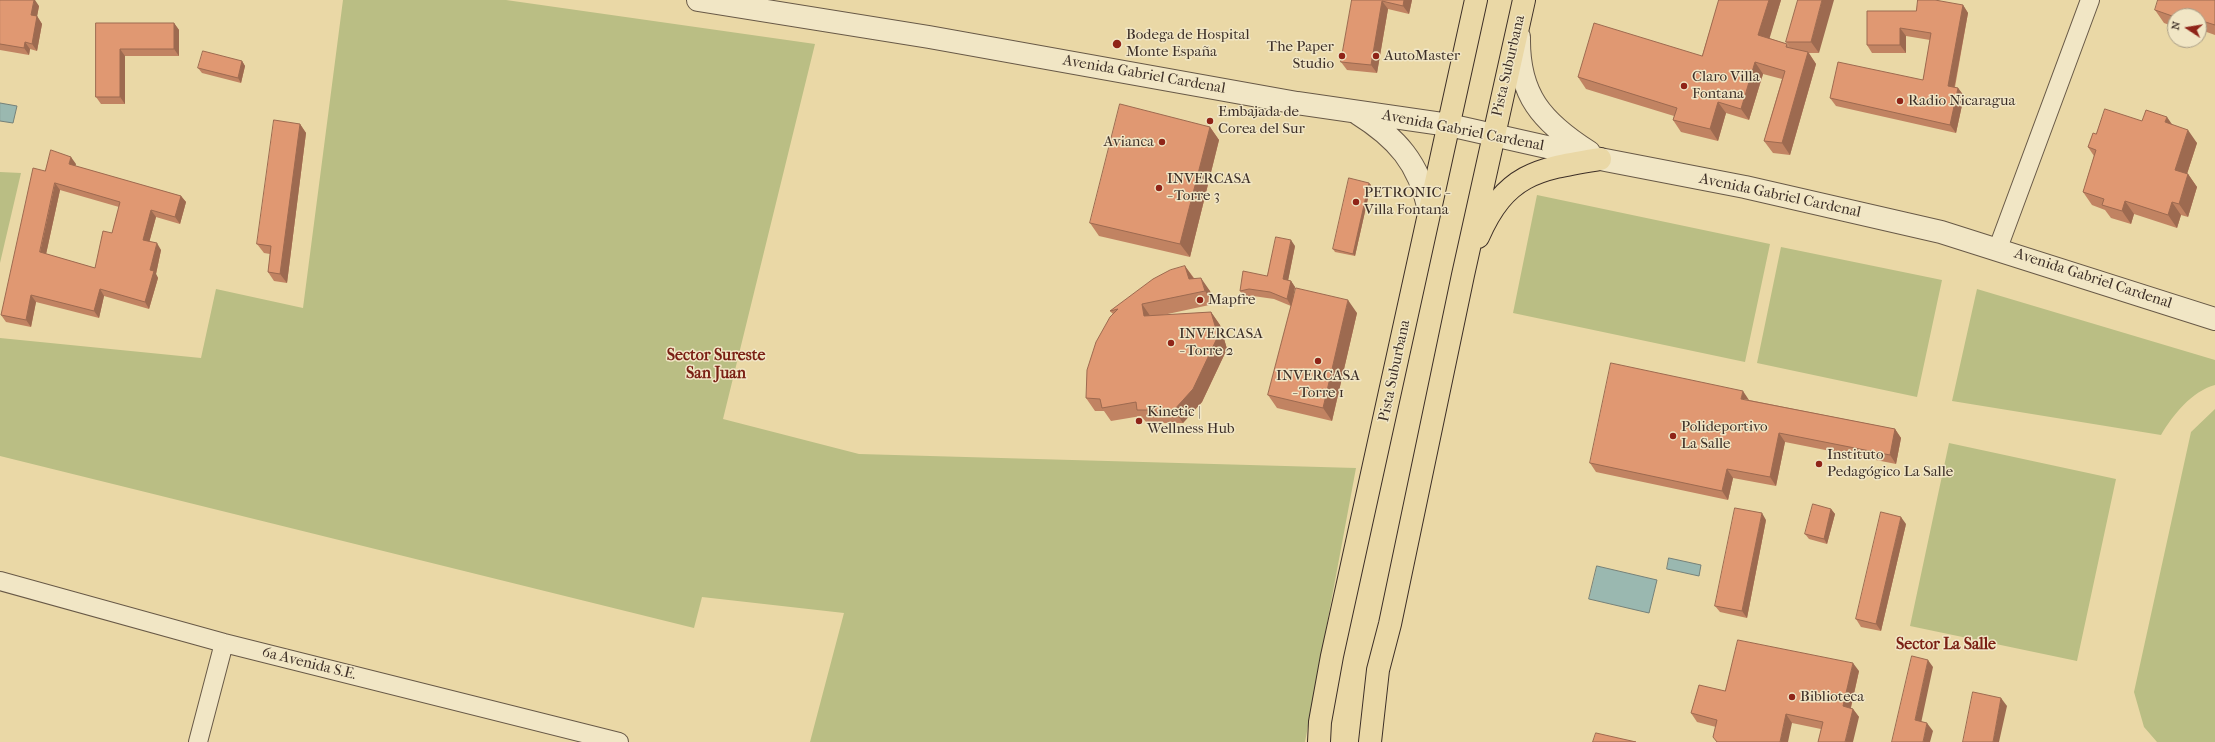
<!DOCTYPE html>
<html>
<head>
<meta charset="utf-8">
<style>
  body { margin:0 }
  #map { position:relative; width:2215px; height:742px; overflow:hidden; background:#ead8a6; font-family:"IM FELL French Canon",serif }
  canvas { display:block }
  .north { position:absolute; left:2167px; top:8px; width:40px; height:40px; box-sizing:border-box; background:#f1e6c5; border:1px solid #a99d86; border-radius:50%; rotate:282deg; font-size:11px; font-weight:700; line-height:16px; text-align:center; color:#3d2f27 }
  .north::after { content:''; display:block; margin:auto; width:14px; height:18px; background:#8f2418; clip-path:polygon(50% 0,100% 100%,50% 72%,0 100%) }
</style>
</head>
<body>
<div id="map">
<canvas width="2215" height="742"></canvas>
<div class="north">N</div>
</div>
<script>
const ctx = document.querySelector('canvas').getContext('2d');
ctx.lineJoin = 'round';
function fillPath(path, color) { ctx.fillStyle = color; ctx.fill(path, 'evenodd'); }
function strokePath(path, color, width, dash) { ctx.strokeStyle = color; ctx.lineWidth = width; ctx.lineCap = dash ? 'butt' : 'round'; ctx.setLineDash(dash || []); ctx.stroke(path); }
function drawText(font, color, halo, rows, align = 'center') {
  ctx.font = font + ' "IM FELL French Canon",serif'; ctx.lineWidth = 3; ctx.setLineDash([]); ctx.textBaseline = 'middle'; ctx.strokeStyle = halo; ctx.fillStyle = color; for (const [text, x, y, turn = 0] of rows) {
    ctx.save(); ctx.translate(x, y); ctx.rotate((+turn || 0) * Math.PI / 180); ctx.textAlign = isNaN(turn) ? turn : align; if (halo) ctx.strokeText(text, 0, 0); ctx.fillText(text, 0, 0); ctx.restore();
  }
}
fillPath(new Path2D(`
  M343,0H506L815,44L723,419L859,454L1356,468L1305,742H810L844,613L702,597L694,628L0,456V338L201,358L216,289L303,308Z
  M0,172L21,173L0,263Z
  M1537,195L1770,244L1745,362L1513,313Z
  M1781,247L1942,280L1917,397L1757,363Z
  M1977,289L2215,360V385C2192,391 2173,415 2161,435L1952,401Z
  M2215,409V742H2157L2144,727L2134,692L2191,432Z
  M1949,443L2116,479L2077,661L1910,626Z`), '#babe84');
const water = new Path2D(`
  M0,103L17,106L13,123L0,121Z
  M1669,558L1701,565L1699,576L1667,569Z
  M1597,566L1657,580L1649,613L1589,599Z`);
fillPath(water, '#9ab8b0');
strokePath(water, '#758179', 1);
const minor = new Path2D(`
  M1998,248L2090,0
  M0,581L224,643L619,742
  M198,742L224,643`);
const tertiary = new Path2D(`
  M698,0L929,37L1297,103L1449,125L1600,159L1745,187L1941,232L2215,319
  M1519,37C1518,95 1542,122 1589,152
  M1357,113C1397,138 1419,163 1429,210`);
const primary = new Path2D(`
  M1478,237C1506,173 1538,169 1600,159
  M1319,742L1320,722L1332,656L1476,0
  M1370,742L1378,670L1390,624L1463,275L1524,0`);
strokePath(minor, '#685947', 20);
strokePath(tertiary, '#685947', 24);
strokePath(primary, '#3d2f27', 24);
strokePath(minor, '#f1e6c5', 18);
strokePath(tertiary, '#f1e6c5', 22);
strokePath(primary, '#ead8a6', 22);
fillPath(new Path2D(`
  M0,0L39,6L37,16L42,24L37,51L30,49L29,55L0,50Z
  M1352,0H1412L1409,14L1388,9L1377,73L1347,70L1341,62Z
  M1719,0H1781L1769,38L1787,44L1790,48L1786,42L1798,0L1819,53H1809L1816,64L1790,155L1773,153L1764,141L1782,79L1763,74L1749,120L1726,113L1718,141L1681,132L1673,120L1674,116L1586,89L1578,77L1702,56Z
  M2215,0V35L2201,30L2199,35V16H2175V27L2164,23L2155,10Z
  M1963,5L1968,13L1955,87L1958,88L1964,96L1956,133L1836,106L1830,98L1923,80L1930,40L1906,36V53H1872L1867,45L1916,11Z
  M96,23H174L179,30V56H125V104H101L96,97Z
  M242,61L245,66L241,83L202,73L198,68Z
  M300,124L306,133L287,283L274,281L268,272L270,254L264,253L257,244Z
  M2173,125L2197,143L2187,174H2188L2197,187L2188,217L2181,215L2177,228L2134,214L2131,224L2111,218L2105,210L2092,205L2083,192L2094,156L2088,147L2096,134Z
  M1210,127L1219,140L1190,257L1099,236L1090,223Z
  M76,164L75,166L181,196L186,202L180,224L156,217L149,242L161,250L156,274L158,278L149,309L104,296L99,318L36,302L31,327L6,322L1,315L45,171ZM60,190L119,207L112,233L95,268L46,254Z
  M1369,183L1371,185L1355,256L1335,252L1333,249Z
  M1295,246L1288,280L1291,281L1295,287L1294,295L1357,313L1332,421L1277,408L1268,395L1291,306L1274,299L1253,296L1245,297L1240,291L1267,276Z
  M1185,266L1194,278L1210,291L1214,304L1163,315L1211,312L1220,325L1227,349L1202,402L1183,423H1147L1141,416L1111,421L1104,411H1095L1086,398L1113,314L1110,311Z
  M1749,400L1895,429L1901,438L1896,464L1785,442L1776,486L1733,478L1728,500L1596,472L1590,463Z
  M1831,509L1835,514L1827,544L1809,539L1805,534Z
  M1766,520L1747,618L1720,612L1715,606Z
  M1906,524L1881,631L1861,627L1856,619Z
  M1859,671L1851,708L1853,709L1859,717L1821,729L1792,723L1716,727L1697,722L1691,713L1725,691Z`), '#c18362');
fillPath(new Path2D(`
  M34,0H35L39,6L36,22L31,15Z
  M1404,0H1412L1409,14L1403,6Z
  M1769,0H1781L1767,47L1758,35Z
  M1822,0H1834L1819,53L1811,42Z
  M1382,1L1388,9L1377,73L1371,65Z
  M1963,5L1968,13L1953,94L1948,86Z
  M37,16L42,24L37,51L32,44Z
  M174,23L179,30V56L174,49Z
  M1900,28L1906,36V53L1900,45Z
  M2199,28L2201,30L2199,35Z
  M25,42L30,49L29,55L24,48Z
  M120,49L125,56V104L120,97Z
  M1808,52L1816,64L1790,155L1782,143Z
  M242,61L245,66L241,83L238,78Z
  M1755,62L1763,74L1749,120L1741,109Z
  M1958,88L1964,96L1956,133L1950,125Z
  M1718,102L1726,113L1718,141L1710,129Z
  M2167,117L2176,130L2165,122Z
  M300,124L306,133L287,283L280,274Z
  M1210,127L1219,140L1190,257L1180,244Z
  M2188,130L2197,143L2184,183L2175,170Z
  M71,157L76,164L74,171L69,164Z
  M2188,174L2197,187L2188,217L2179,204Z
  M55,183L60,190L45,259L40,252Z
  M1369,183L1371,185L1355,256L1353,254Z
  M181,196L186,202L180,224L175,217Z
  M2125,201L2134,214L2131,224L2122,211Z
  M2172,202L2181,215L2177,228L2168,215Z
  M151,210L156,217L148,247L143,240Z
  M1291,240L1295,246L1287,286L1283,279Z
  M157,243L161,250L156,274L158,278L149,309L145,302L150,270Z
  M1185,266L1194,279H1189Z
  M1201,278L1210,291L1214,304L1205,291Z
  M1291,281L1295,287L1291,306L1287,299Z
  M100,289L104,296L99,318L94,311Z
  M31,295L36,302L31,327L26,320Z
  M1348,300L1357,313L1332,421L1323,408Z
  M1142,304L1151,317L1144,316Z
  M1211,312L1220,325L1227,349L1202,402L1183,423L1174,410Z
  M1743,391L1749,400L1741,399Z
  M1895,429L1901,438L1896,464L1890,455Z
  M1779,433L1785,442L1776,486L1770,477Z
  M1727,469L1733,478L1728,500L1722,491Z
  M1831,509L1835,514L1827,544L1824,539Z
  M1762,513L1766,520L1747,618L1742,611Z
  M1901,517L1906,524L1881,631L1876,624Z
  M1928,660L1933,667L1920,728L1915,720Z
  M1853,663L1859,671L1849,715L1843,706Z
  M2001,698L2007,706L1999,742H1993Z
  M1853,709L1859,717L1853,742H1845Z
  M1786,714L1792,723L1788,742H1780Z
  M1927,723L1933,731L1930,742H1923Z`), '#9d6a50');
const building = new Path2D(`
  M0,0H34L31,15L37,16L32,44L25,42L24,48L0,44Z
  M1352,0H1404L1403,6L1382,1L1371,65L1341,62Z
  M1719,0H1769L1758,35L1787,44L1786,47L1808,52L1782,143L1764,141L1785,71L1755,62L1741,109L1718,102L1710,129L1673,120L1677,108L1578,77L1594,23L1702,56Z
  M1798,0H1822L1811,42H1786Z
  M1918,0H1935L1963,5L1948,86L1958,88L1950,125L1830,98L1838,62L1923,80L1931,33L1900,28V45H1867V11H1916Z
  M2158,0H2215V25L2199,20V16H2175V17L2155,10Z
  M96,23H174V49H120V97H96Z
  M203,51L242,61L238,78L198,68Z
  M1120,104L1210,127L1180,244L1090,223Z
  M2105,109L2142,121L2146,110L2167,117L2165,122L2188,130L2175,170L2188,174L2179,204L2172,202L2168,215L2125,201L2122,211L2102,205L2104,199L2083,192L2096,150L2088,147L2093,133L2096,134Z
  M274,120L300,124L280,274L268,272L271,246L257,244Z
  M51,150L71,157L69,164L181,196L175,217L151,210L143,240L157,243L150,270L154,271L145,302L100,289L94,311L31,295L26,320L1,315L33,168L45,171ZM55,183L120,202L112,233L103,231L95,268L40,252Z
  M1349,178L1369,183L1353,254L1333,249Z
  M1276,237L1291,240L1283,279L1291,281L1287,299L1270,292L1249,289L1240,291L1243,271L1267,276Z
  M1185,266L1189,279L1201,278L1205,291L1142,304L1144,316L1211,312L1218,336L1193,389L1174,410H1137L1136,402L1102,408L1100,399L1086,398L1087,370L1096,342L1110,317L1118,309L1110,311L1153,279L1170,270Z
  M1296,288L1348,300L1323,408L1268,395Z
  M1611,363L1743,391L1741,399L1895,429L1890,455L1779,433L1770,477L1727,469L1722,491L1590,463Z
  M1813,504L1831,509L1824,539L1805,534Z
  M1735,508L1762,513L1742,611L1715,606Z
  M1881,512L1901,517L1876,624L1856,619Z
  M1738,640L1853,663L1843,706L1853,709L1845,742H1818L1823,722L1786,714L1780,742H1717L1713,737L1717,720L1691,713L1699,685L1725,691Z
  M1912,656L1928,660L1915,720L1927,723L1923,742H1892Z
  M1973,692L2001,698L1993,742H1963Z
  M1596,733L1636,742H1593Z`);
fillPath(building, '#e09872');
strokePath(building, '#9d6a50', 1);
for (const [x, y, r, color] of [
  [1117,44,5,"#8f2418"],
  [1342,56,4,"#8f2418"],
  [1376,56,4,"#8f2418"],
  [1684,86,4,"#8f2418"],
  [1900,101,4,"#8f2418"],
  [1210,121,4,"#8f2418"],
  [1162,142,4,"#8f2418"],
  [1159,188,4,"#8f2418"],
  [1356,202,4,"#8f2418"],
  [1200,300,4,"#8f2418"],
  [1171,343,4,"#8f2418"],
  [1318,361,4,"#8f2418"],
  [1139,421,4,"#8f2418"],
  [1673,436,4,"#8f2418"],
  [1819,464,4,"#8f2418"],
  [1792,697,4,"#8f2418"]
]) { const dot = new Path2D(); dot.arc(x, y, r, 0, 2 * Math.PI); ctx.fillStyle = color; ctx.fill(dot); strokePath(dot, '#f1e6c5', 1.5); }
drawText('15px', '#3d2f27', '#f1e6c5', [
  ["Bodega de Hospital",1126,35],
  ["Monte España",1126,52],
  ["The Paper",1334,47,"right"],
  ["Studio",1334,64,"right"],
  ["AutoMaster",1384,56],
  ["Claro Villa",1692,77],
  ["Fontana",1692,94],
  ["Radio Nicaragua",1908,101],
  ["Embajada de",1218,112],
  ["Corea del Sur",1218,129],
  ["Avianca",1154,142,"right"],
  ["INVERCASA",1167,179],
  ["- Torre 3",1167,196],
  ["PETRONIC -",1364,193],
  ["Villa Fontana",1364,210],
  ["Mapfre",1208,300],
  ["INVERCASA",1179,334],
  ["- Torre 2",1179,351],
  ["INVERCASA",1318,376,"center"],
  ["- Torre 1",1318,393,"center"],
  ["Kinetic |",1147,412],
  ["Wellness Hub",1147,429],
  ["Polideportivo",1681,427],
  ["La Salle",1681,444],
  ["Instituto",1827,455],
  ["Pedagógico La Salle",1827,472],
  ["Biblioteca",1800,697]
], 'left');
drawText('15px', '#3d2f27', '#f1e6c5', [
  ["Pista Suburbana",1509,66,-77],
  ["Avenida Gabriel Cardenal",1144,75,10],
  ["Avenida Gabriel Cardenal",1463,131,11],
  ["Avenida Gabriel Cardenal",1780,196,12],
  ["Avenida Gabriel Cardenal",2093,279,18],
  ["Pista Suburbana",1395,371,-78],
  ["6a Avenida S.E.",309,664,14]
]);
drawText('bold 16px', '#7a1f14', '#f1e6c5', [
  ["Sector Sureste",716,356],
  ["San Juan",716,374],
  ["Sector La Salle",1946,645]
]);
</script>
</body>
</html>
